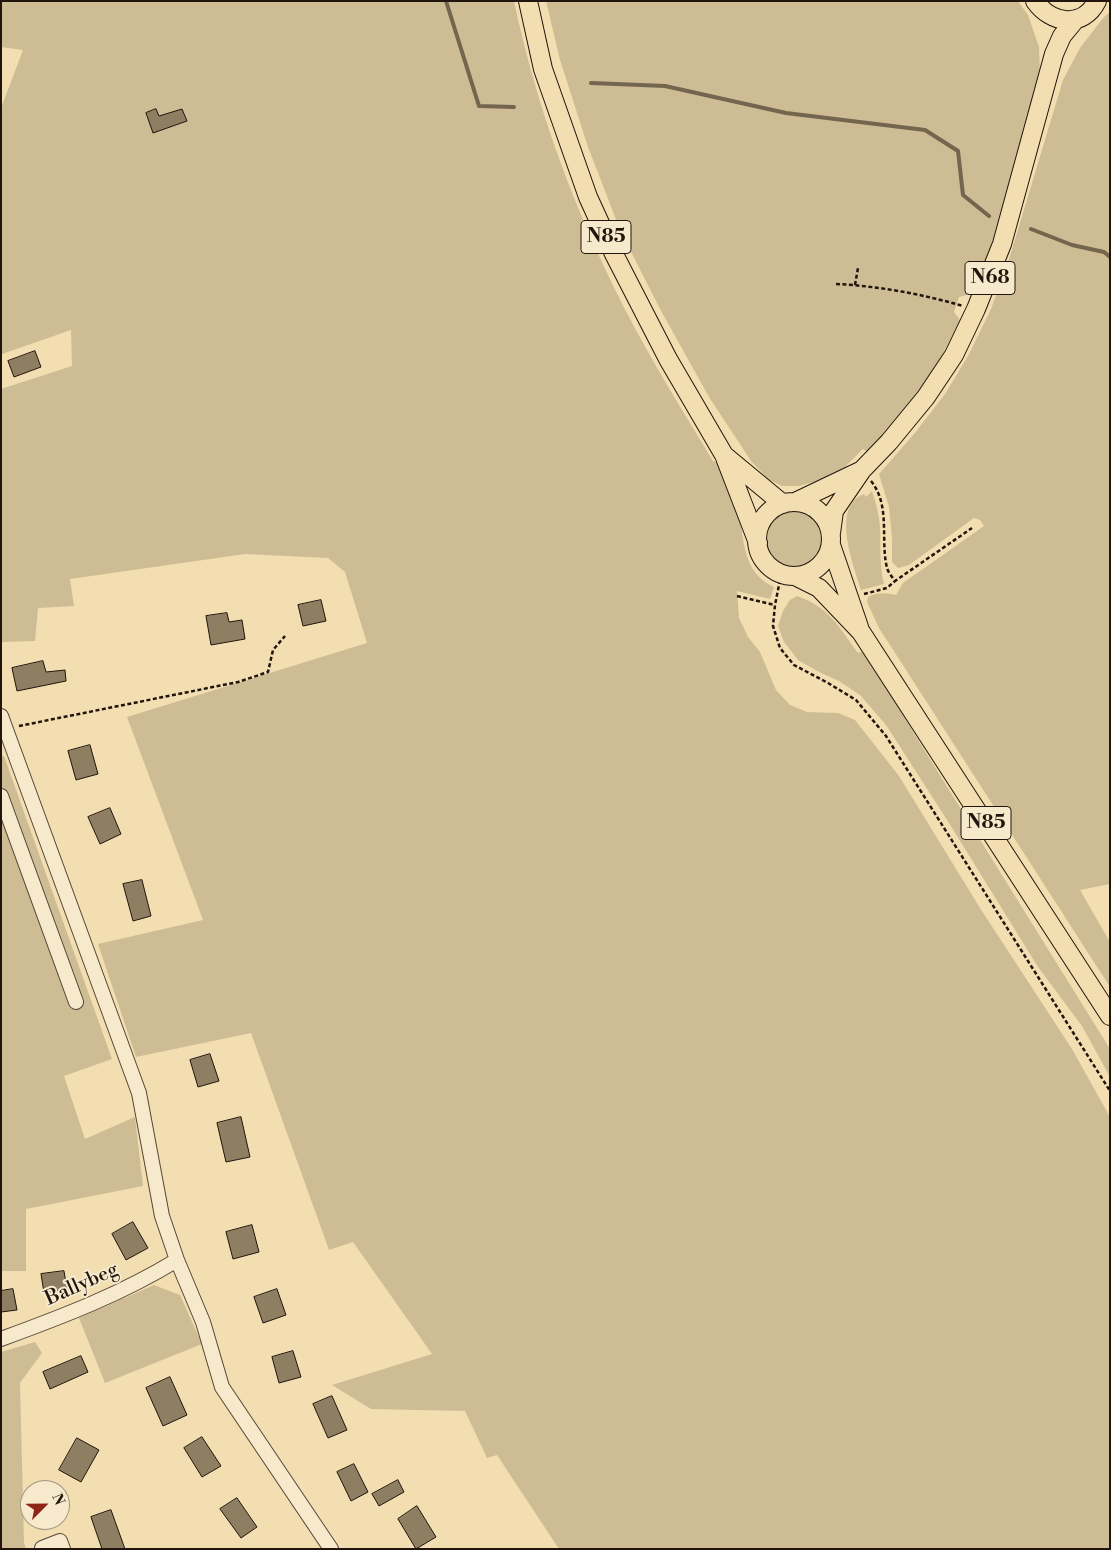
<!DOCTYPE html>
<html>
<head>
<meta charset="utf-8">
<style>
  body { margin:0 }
  #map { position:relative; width:1111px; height:1550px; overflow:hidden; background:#f2deb1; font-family:"Libre Bodoni",serif }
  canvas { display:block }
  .frame { position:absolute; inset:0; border:2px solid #21150d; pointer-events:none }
  .north { position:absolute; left:20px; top:1480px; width:50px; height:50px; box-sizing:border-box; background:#f7eacc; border:1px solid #a19580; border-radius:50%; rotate:67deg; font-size:14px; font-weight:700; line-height:20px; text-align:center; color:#21150d }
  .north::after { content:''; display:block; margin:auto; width:18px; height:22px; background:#8f2418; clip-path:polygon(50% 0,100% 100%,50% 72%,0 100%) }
</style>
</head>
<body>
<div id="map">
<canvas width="1111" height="1550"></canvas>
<div class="frame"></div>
<div class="north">N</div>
</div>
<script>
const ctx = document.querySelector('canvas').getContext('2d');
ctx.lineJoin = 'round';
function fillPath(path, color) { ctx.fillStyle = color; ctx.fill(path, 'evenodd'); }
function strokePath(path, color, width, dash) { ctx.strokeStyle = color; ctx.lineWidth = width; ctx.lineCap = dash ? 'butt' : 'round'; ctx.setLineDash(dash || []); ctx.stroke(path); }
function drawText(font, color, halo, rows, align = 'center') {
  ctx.font = font + ' "Libre Bodoni",serif'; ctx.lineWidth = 4; ctx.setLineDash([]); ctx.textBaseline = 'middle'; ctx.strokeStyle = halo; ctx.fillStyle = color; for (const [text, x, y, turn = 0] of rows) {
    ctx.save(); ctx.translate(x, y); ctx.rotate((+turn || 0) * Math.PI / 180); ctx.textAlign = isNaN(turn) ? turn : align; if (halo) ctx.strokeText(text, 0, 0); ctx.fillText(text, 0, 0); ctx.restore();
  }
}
fillPath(new Path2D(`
  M1,1H514C540,124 586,241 647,350C668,388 691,424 713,461L721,464C726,474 732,485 735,496C746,529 737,570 774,587L770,599L737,591L739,618L748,637L760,652L776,690L790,705L807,712L838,713L855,720L899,776L980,908L1072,1049L1110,1117V1549H559L497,1455L487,1458L465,1411L371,1409L332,1385L432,1354L353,1242L329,1250L251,1033L136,1057L98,944L203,920L127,717L367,643L345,572L328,558L245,554L70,579L74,606L38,608L35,641L1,642V389L72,366L71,330L2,354L1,351V108L23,50L1,47Z
  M546,1H1018L1028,15L1039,47L1040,75L1003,210L977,285L971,294L959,297L954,312L960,320L937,365L907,407L867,452L863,449L845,467L821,480L799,486H782L768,479L751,461L709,397L660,309L620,230L588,147L560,60Z
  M1110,12V884L1080,890L1110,942V987L879,628L867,602L868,597C878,592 885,593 896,595L903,583L984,526L980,520L974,518L909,565L898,568L892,562V539L889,507L879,474L914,434L945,394L968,356L991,309L1007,266L1063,80L1080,48L1103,18Z
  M872,491C876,503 879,514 880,526C881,545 879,565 884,584L861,590C854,566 830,507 864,494L866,497Z
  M765 539a29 29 0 1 1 58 0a29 29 0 1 1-58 0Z
  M797,596C829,607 839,627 858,653L866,650L910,727L1110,1049V1077L1082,1026L1038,967L949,823L886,725L860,695L839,681L819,672L798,660L784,642L778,626L783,611L790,600Z
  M1,756H4L112,1059L64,1076L85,1139L135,1117L143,1186L26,1209V1271H1Z
  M154,1285L180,1295L202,1344L105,1383L79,1318Z
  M35,1342L42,1353L20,1383L24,1543L26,1549H1V1352Z`), '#cebc95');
strokePath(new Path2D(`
  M446,1L479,106L514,107
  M591,83L665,86L786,113L925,130L958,151L963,195L989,216
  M1031,229L1072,245L1104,252L1110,257`), '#74654e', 4);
const building = new Path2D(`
  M156,109L159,116L182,109L187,121L153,133L146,113Z
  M35,351L41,367L14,377L8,361Z
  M321,600L326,621L303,626L298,605Z
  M227,613L229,622L242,620L245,639L211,645L206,616Z
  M43,661L46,672L65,670L66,681L17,691L12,668Z
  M90,745L98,774L76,780L68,751Z
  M110,808L121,834L100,844L88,817Z
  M142,880L151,916L133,921L123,884Z
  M210,1054L219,1081L198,1087L190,1060Z
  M241,1117L250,1157L226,1162L217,1123Z
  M133,1222L148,1248L126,1260L112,1234Z
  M252,1225L259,1252L233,1259L226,1232Z
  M64,1271L67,1289L44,1293L41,1274Z
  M13,1289L17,1310L1,1312V1291Z
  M277,1289L286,1315L263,1323L254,1297Z
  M293,1351L301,1377L279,1383L272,1357Z
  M81,1356L88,1372L50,1389L43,1372Z
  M170,1377L187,1415L163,1426L146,1388Z
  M332,1396L347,1430L328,1438L313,1404Z
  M202,1437L221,1466L202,1477L184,1448Z
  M77,1438L99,1450L81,1482L59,1470Z
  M354,1464L368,1492L351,1501L337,1472Z
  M398,1480L404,1492L379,1506L372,1494Z
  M237,1498L257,1527L241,1538L220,1509Z
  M417,1506L436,1537L416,1549L398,1519Z
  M111,1510L125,1549H102L91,1517Z`);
fillPath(building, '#8e7e62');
strokePath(building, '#21150d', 1);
const minor = new Path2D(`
  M1,716L139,1093L162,1216L177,1260L203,1322L222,1387L331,1549
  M1,796L76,1002
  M1,1339C61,1317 122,1294 177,1260
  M42,1548L60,1541L63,1549`);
const major = new Path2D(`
  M528,1L543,69L588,197L615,256L668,359L724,455L758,543
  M1035,1C1051,24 1083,29 1097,1
  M725,456L783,504
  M795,502L860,471
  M757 539a37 37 0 1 1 74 0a37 37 0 1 1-74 0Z
  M831,533L834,511L862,470L889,442L926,397L954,355L976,309L1002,244L1054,54L1062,36L1076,19
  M831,545L859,627
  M795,576L819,588L861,632L1110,1016`);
strokePath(minor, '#554736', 16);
strokePath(major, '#21150d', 20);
strokePath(new Path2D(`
  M836,284C878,286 922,294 963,306
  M855,285L858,268
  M871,481C891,506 880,539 887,568C888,572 892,577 895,581L972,528
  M780,580L775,605L773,626L780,648L794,665L828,683L856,700L886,736L1110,1091
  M864,594L887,588L895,581
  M737,596L775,605
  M19,726L238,682L268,672L273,650L285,636`), '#21150d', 2.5, [4, 2.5]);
strokePath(minor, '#f7eacc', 14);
strokePath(major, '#f2deb1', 18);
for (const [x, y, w] of [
  [606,237,50],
  [990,278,50],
  [986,823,50]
]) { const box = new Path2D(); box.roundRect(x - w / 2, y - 16.5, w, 33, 4); ctx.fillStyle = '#f7eacc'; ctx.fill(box); strokePath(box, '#21150d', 1); }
drawText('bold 19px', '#21150d', null, [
  ["N85",606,237],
  ["N68",990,278],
  ["N85",986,823]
]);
drawText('20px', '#21150d', '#f7eacc', [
  ["Ballybeg",82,1285,-24]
]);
</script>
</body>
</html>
